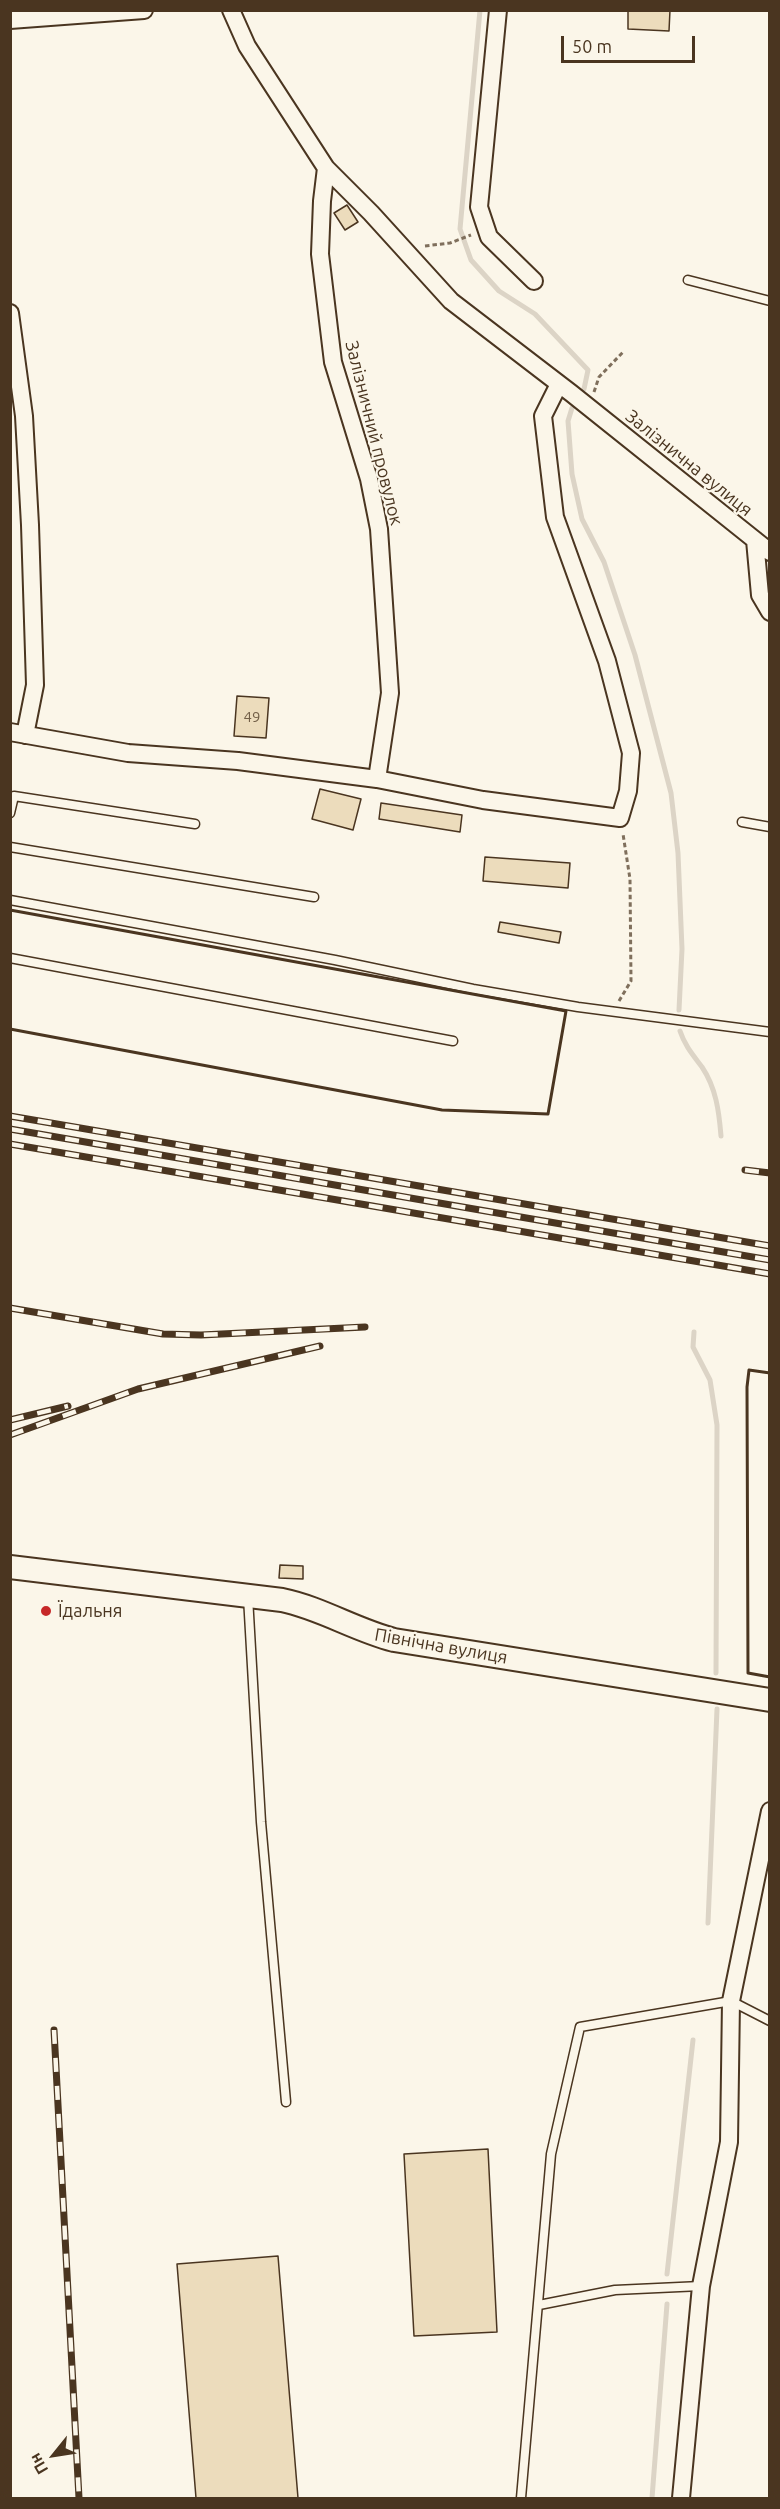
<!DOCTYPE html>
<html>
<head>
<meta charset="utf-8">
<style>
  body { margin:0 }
  #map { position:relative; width:780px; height:2509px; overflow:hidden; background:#fbf6e9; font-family:Ubuntu,sans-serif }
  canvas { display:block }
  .frame { position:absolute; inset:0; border:12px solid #4a3520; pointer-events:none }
  .north { position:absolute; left:24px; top:2425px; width:60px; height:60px; -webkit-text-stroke:4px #fbf6e9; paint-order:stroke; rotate:240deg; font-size:16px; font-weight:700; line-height:24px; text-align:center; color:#4a3520 }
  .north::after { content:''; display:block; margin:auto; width:21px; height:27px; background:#4a3520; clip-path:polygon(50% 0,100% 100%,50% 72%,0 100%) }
  .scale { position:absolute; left:561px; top:36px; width:134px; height:27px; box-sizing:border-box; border:3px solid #4a3520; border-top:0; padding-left:8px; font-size:18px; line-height:21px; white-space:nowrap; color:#4a3520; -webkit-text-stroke:4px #fbf6e9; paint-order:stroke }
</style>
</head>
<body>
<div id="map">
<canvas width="780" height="2509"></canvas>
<div class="frame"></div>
<div class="north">Пн</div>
<div class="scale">50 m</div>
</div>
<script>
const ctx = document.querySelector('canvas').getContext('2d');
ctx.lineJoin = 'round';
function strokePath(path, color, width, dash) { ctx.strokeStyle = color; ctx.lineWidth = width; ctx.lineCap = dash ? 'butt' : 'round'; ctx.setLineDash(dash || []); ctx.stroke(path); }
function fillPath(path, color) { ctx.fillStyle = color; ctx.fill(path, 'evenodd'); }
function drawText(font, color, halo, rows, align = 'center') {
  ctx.font = font + ' Ubuntu,sans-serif'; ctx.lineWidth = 4.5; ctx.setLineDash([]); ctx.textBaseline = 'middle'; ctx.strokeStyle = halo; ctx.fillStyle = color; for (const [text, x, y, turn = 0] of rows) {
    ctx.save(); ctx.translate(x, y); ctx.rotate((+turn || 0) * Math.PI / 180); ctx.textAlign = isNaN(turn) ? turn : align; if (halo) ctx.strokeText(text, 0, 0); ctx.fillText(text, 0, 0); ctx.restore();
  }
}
strokePath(new Path2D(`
  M480,10L460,229L471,260L499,291L535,314L588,370L584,389
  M572,408L568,421L572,474L582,519L604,562L635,655L671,793L678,853L682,949L679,1010
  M680,1031C685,1046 693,1055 702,1067C716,1088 719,1111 721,1136
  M694,1332L693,1347L710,1380L717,1425L716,1673
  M708,1923L717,1709
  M667,2274L693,2040
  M652,2498L667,2304`), '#dcd4c6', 5);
const building = new Path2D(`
  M628,10H670L669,31L628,29Z
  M347,205L358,222L345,230L334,213Z
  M237,696L269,698L266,738L234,736Z
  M320,789L361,799L353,830L312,819Z
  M381,803L462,815L460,832L379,819Z
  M485,857L570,863L568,888L483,881Z
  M500,922L561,932L559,943L498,932Z
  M280,1565L303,1566V1579L279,1578Z
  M488,2149L497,2332L414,2336L404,2154Z
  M278,2256L298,2498H196L177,2264Z`);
fillPath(building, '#ecdcbc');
strokePath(building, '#4a3520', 1.5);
const lane = new Path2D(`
  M688,280L770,301
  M10,813L14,796L195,824
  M742,822L770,827
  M10,847L314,897
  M10,900L335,960L473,989L578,1007L770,1032
  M10,958L453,1041
  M248,1597L261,1822L286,2102
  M539,2305L615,2290L701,2286
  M521,2498L551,2154L580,2027L731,2001L770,2021`);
const street = new Path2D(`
  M231,10L247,46L326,168L371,213L451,301L571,393L770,552
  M498,10L479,207L489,237L534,281
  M10,20L144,10
  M326,168L322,201L320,254L333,362L369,479L379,529L390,693L377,779
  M10,313L24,416L30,525L35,685L25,735
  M755,540L760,595L770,612
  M10,732L128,753L238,761L377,779L483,800L620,818L628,791L631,753L607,661L555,517L543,416L559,384
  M681,2498L701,2286L729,2142L731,2001L770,1811`);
const secondary = new Path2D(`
  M10,1567L282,1600C321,1608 355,1630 394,1640L770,1700`);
strokePath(lane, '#4a3520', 11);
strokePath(street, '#4a3520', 20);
strokePath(secondary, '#4a3520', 26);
strokePath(new Path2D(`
  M425,246L450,243L471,235
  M594,392L599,377L624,351
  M619,1001L631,981L630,879L623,834`), '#7f6f5c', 3, [4.5, 3]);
strokePath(lane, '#fbf6e9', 8);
strokePath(street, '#fbf6e9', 16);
strokePath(secondary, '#fbf6e9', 22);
const rail = new Path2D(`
  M10,1116L770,1246
  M10,1129L770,1260
  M10,1144L770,1274
  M745,1170L770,1173
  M10,1308L163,1334L201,1335L365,1327
  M10,1420L68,1406
  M10,1435L138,1389L320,1346
  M54,2030L79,2498`);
strokePath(rail, '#4a3520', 7);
strokePath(rail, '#fbf6e9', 4.5, [14]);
strokePath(new Path2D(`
  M10,910L566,1011L548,1114L442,1110L10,1029
  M770,1373L749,1370L747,1387L748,1673L770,1677`), '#4a3520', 3);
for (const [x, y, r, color] of [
  [46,1611,6,"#c62828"]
]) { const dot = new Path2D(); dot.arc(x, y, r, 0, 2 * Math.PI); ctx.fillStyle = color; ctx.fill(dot); strokePath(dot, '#fbf6e9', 2); }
drawText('15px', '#725f47', null, [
  ["49",252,717]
]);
drawText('18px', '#4a3520', '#fbf6e9', [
  ["Залізничний провулок",374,433,76],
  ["Залізнична вулиця",689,463,39],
  ["Північна вулиця",441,1646,10]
]);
drawText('18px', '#4a3520', '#fbf6e9', [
  ["Їдальня",58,1611]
], 'left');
</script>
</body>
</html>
